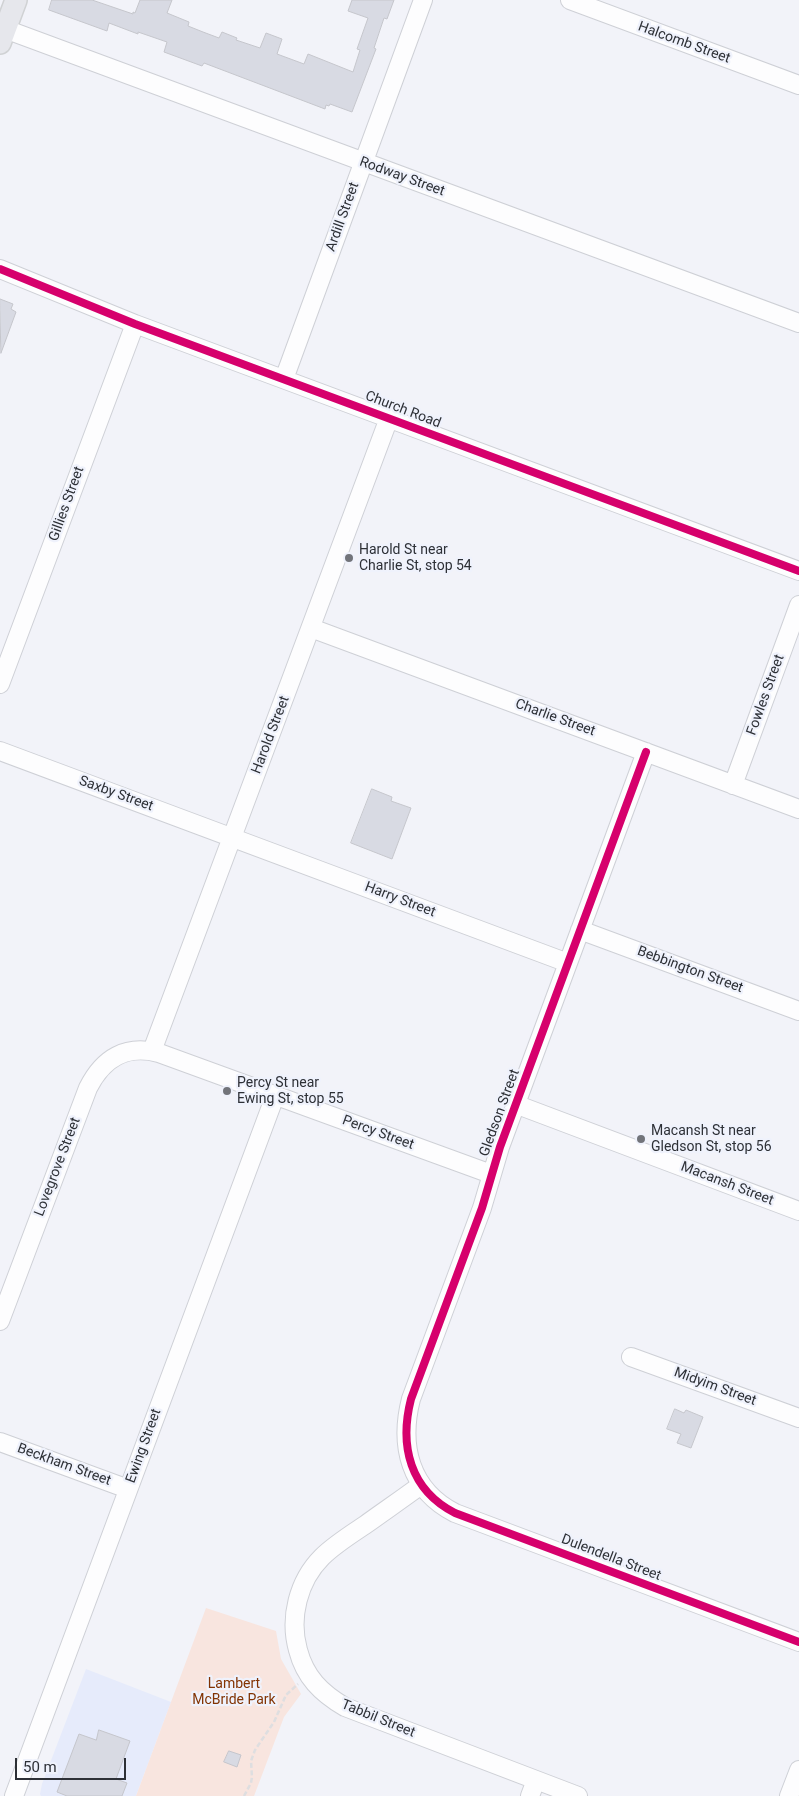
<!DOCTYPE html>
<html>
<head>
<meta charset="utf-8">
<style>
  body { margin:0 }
  #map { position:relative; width:799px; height:1796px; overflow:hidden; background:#f2f3f9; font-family:Roboto,sans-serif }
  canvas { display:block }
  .scale { position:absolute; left:15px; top:1758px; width:111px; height:22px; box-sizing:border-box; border:2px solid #2d3036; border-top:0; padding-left:6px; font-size:15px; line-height:18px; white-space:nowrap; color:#2d3036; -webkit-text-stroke:4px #eff2fc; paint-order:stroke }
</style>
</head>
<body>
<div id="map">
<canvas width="799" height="1796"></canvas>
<div class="scale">50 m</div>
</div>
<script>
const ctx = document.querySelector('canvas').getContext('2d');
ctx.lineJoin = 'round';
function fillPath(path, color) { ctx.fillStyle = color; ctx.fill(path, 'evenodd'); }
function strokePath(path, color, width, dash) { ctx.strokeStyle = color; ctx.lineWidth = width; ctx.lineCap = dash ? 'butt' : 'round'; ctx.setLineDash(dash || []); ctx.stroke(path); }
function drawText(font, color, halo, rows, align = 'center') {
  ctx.font = font + ' Roboto,sans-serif'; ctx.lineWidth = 4.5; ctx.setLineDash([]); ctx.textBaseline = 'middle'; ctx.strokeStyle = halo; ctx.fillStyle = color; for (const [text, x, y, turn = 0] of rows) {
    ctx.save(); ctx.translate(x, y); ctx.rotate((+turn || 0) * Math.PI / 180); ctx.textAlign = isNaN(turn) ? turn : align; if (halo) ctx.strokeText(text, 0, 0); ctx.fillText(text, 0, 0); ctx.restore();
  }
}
fillPath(new Path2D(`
  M86,1669L171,1702L136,1796H41L40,1794L42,1784Z`), '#e6ebfb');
fillPath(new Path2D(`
  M206,1608L276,1631L281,1659L301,1694L284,1717L254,1796H136Z`), '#f8e5df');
const building = new Path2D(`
  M52,0H92L133,14V12L135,13L140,0H172L167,13L189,22L188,26L203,32L219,38L222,32L237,38L236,40L260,48L266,33L282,39L277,54L304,64L308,54L353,72L360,50L357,49L368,18L348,11L352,0H394L387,19L384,18L374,48L376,49L352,112L330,104L329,106L326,105L325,109L204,63L202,66L164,52L167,42L138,32V34L109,23L107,31L49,10Z
  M0,299L13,304L11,309L16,312L1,353Z
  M372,789L392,797L391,801L411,808L392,859L351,843Z
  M675,1409L684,1413L686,1410L703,1417L691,1448L677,1443L681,1434L667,1429Z
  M99,1730L130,1741L116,1779L127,1783L122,1796H67L57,1792L79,1734L96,1740Z
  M229,1751L241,1755L237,1767L224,1762Z`);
fillPath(building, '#d8dae3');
strokePath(building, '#c5c6cc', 1);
const minor = new Path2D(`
  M570,0L799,85
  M5,29L799,323
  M0,269L135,324L799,571
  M284,379L423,0
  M311,628L799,809
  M0,684L135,324
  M0,751L568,963
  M646,752L500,1147L482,1208L411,1399C399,1446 410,1490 455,1513L799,1642
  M733,785L799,605
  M580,930L799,1011
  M152,1051L389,418
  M515,1104L799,1211
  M0,1321L88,1088C103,1058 126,1044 159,1053L491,1174
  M631,1357L799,1418
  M0,1442L128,1489
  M421,1485C402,1499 383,1512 365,1525C350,1535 334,1545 322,1557C298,1581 289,1618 298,1650C305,1677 321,1693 345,1707L578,1796
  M14,1796L275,1096
  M530,1796L536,1780
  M789,1796L799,1770`);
const major = new Path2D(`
  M0,43L16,0`);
strokePath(minor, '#ced0d6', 20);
strokePath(major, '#d0d2d4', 24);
strokePath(new Path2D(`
  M244,1796L251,1783L252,1777L251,1761L255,1750L274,1722L286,1695L298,1684`), '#dedee0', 2.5, [5, 2.5]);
strokePath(minor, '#fdfdfe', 18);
strokePath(major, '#e6e7ec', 21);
strokePath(new Path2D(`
  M0,269L135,324L799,571
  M646,752L500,1147L482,1208L411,1399C399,1446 410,1490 455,1513L799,1642`), '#d6006c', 8);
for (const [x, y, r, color] of [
  [349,558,5,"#72747a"],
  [227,1091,5,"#72747a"],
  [641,1139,5,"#72747a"]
]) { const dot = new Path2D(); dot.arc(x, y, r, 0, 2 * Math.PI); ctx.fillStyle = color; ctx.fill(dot); strokePath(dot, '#eff2fc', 2); }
drawText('14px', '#2d3036', '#eff2fc', [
  ["Halcomb Street",684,43,20],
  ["Rodway Street",402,177,20],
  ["Ardill Street",343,217,-70],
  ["Church Road",403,410,21],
  ["Gillies Street",67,504,-70],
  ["Fowles Street",766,695,-70],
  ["Charlie Street",555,718,20],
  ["Harold Street",271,735,-69],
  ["Saxby Street",116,794,20],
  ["Harry Street",400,900,21],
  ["Bebbington Street",690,970,20],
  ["Gledson Street",500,1113,-70],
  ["Percy Street",378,1133,20],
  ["Lovegrove Street",58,1167,-69],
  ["Macansh Street",727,1184,21],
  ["Midyim Street",715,1387,20],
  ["Ewing Street",144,1446,-70],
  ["Beckham Street",64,1465,20],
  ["Dulendella Street",611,1558,21],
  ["Tabbil Street",378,1719,22]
]);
drawText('14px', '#2d3036', '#eff2fc', [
  ["Harold St near",359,550],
  ["Charlie St, stop 54",359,566],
  ["Percy St near",237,1083],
  ["Ewing St, stop 55",237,1099],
  ["Macansh St near",651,1131],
  ["Gledson St, stop 56",651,1147]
], 'left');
drawText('14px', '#823303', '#eff2fc', [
  ["Lambert",234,1684],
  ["McBride Park",234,1700]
]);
</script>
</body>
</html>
